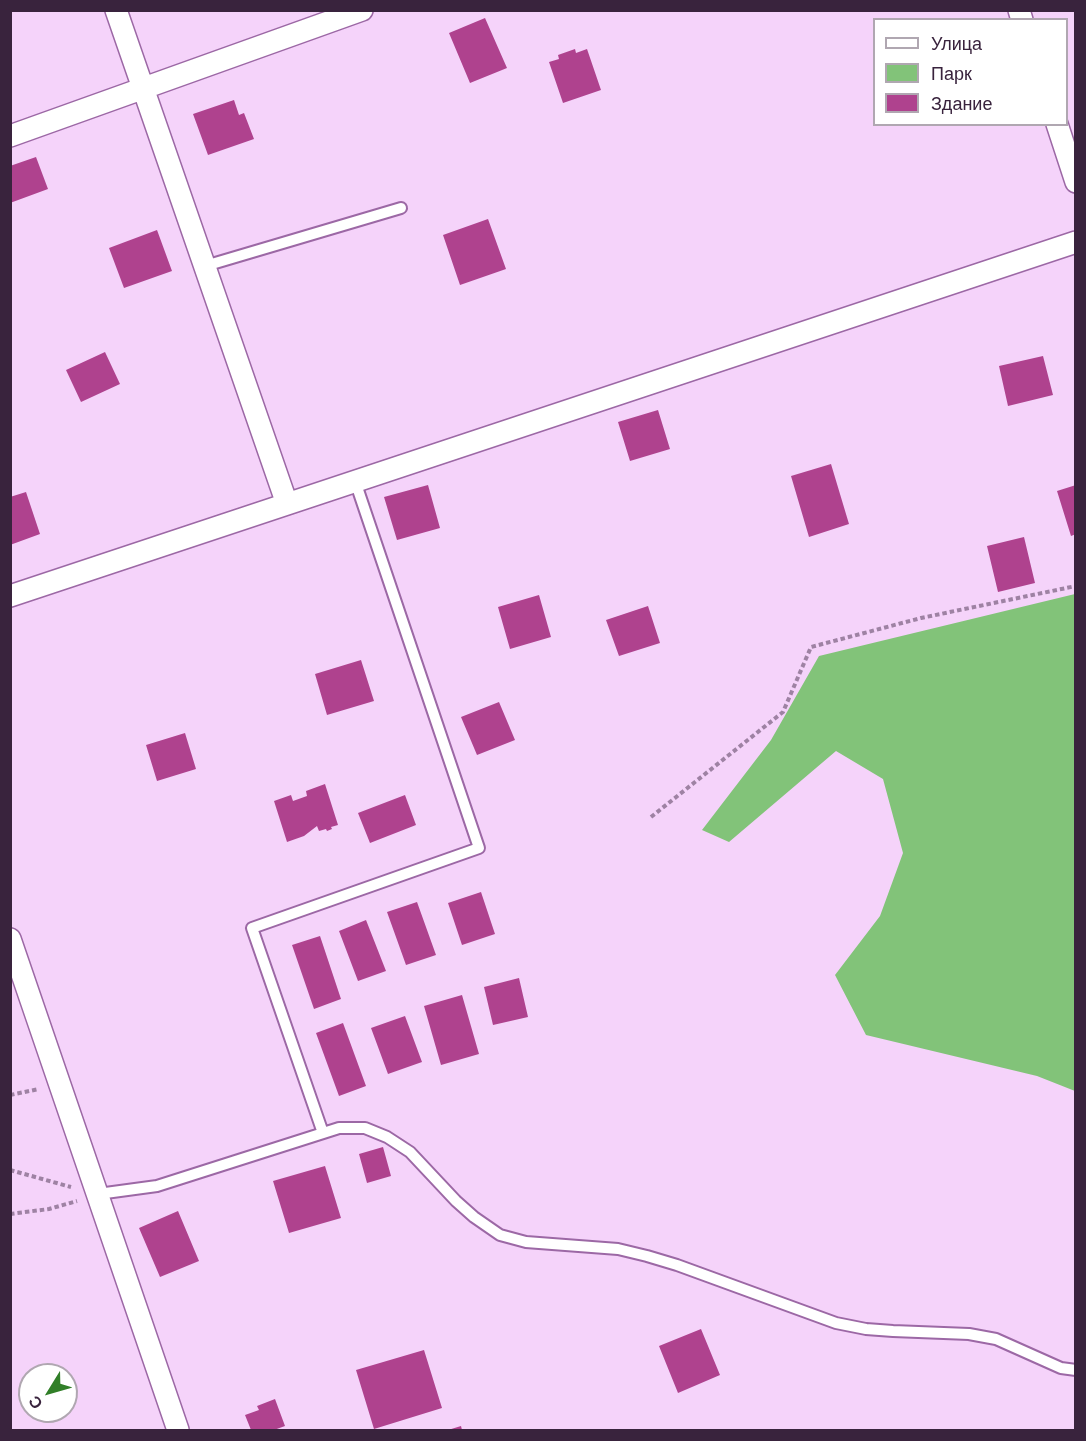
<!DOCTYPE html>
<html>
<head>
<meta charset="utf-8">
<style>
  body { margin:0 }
  #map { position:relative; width:1086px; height:1441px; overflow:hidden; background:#f5d3fa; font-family:Barlow,sans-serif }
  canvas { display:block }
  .frame { position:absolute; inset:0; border:12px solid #39233d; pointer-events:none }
  .legend { position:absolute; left:873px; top:18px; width:195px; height:108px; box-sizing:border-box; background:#fff; border:2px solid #b0a7b1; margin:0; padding:8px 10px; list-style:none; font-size:18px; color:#39233d }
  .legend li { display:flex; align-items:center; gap:12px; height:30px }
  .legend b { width:30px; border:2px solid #b0a7b1 }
  .north { position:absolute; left:18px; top:1363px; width:60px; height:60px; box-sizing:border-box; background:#fff; border:2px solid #b0a7b1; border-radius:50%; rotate:233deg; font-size:16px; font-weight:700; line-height:24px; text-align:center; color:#39233d }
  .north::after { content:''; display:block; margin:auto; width:21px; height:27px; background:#317f28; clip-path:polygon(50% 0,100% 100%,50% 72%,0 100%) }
</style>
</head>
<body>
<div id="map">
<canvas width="1086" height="1441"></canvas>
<div class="frame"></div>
<ul class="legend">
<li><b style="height:8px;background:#fff"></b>Улица</li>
<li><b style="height:16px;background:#82c379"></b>Парк</li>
<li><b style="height:16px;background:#af428e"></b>Здание</li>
</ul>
<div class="north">С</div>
</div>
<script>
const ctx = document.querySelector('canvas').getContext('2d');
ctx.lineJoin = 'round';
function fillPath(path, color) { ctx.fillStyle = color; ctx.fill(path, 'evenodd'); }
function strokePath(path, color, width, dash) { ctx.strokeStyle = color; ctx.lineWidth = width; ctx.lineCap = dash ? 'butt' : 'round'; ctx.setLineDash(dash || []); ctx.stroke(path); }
fillPath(new Path2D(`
  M1075,594H1076L1075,1091L1037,1076L866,1035L835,975L880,916L903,853L883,779L836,751L729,842L702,830L771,740L819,656Z`), '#82c379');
fillPath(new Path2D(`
  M485,18L507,68L470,83L449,33Z
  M575,49L576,53L587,49L601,90L563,103L549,62L559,59L558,55Z
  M234,100L239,115L244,113L254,139L208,155L193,114Z
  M36,157L48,189L10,203V166Z
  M488,219L506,269L460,285L443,235Z
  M157,230L172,271L124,288L109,248Z
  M105,352L120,384L81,402L66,370Z
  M1043,356L1053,395L1008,406L999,366Z
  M658,410L670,449L630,461L618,422Z
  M831,464L849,524L809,537L791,476Z
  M428,485L440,528L397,540L384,497Z
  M1076,485V534L1071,536L1057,491Z
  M26,492L40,534L10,545V497Z
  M1024,537L1035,583L998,592L987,546Z
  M539,595L551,637L510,649L498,607Z
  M648,606L660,643L619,656L606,620Z
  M361,660L374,701L327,715L315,674Z
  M499,702L515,740L477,755L461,717Z
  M185,733L196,769L157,781L146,745Z
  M325,784L338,825L331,827L332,829L327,831L326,829L319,831L317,826L304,836L287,842L274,801L291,795L293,801L307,796L306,791Z
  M405,795L416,825L370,843L358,813Z
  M481,892L495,934L462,945L448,903Z
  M417,902L436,955L406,965L387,912Z
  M366,920L386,971L358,981L339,931Z
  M320,936L341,999L314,1009L292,945Z
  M519,978L528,1017L493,1025L484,987Z
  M462,995L479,1054L441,1065L424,1006Z
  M405,1016L422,1062L388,1074L371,1028Z
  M343,1023L366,1086L339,1096L316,1033Z
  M383,1147L391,1176L367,1183L359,1154Z
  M325,1166L341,1218L289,1233L273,1181Z
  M178,1211L199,1261L160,1277L139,1228Z
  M701,1329L720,1375L678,1393L659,1346Z
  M424,1350L442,1408L374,1429L356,1370Z
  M275,1399L285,1426L274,1430H251L245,1415L259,1410L257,1406Z
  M461,1426L462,1430H448Z`), '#af428e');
const lane = new Path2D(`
  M205,266L401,208
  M323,1133L252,928L479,848L355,481
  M98,1194L157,1186L339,1128H365L387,1137L410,1152L456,1201L474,1217L500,1235L526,1242L618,1249L647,1256L677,1265L836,1323L866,1329L893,1331L969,1334L996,1339L1061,1368L1076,1370`);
const street = new Path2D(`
  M116,10L287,504
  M1019,10L1022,20
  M1057,124L1076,182
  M10,136L362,10
  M10,596L1076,242
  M10,939L178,1430`);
strokePath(lane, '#9c68a5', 14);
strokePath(street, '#9c68a5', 24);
strokePath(new Path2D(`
  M651,817L783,712L811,647L921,618L1076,586
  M10,1095L39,1089
  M10,1170L71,1187
  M10,1214L49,1209L77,1201`), '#9e82a3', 4, [4.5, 3]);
strokePath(lane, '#fff', 10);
strokePath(street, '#fff', 21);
</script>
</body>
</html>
